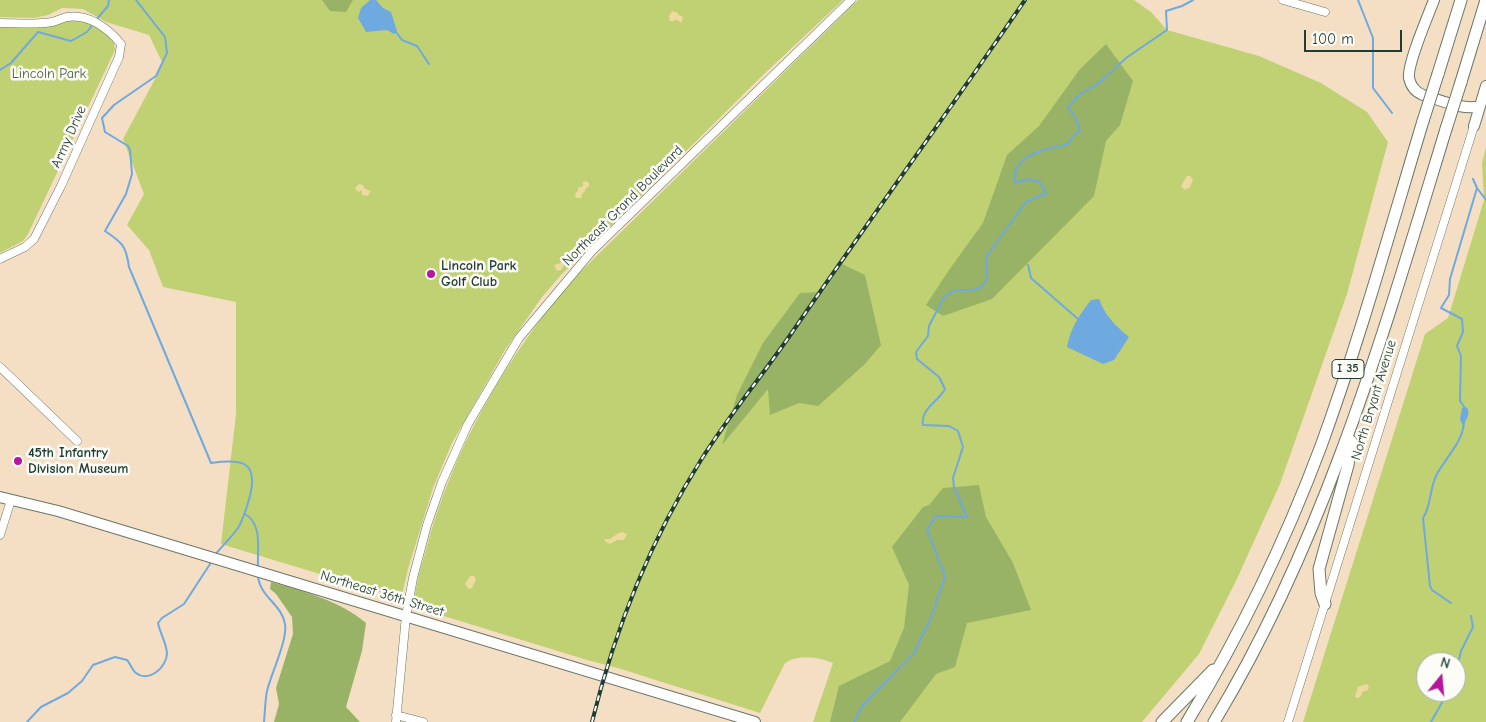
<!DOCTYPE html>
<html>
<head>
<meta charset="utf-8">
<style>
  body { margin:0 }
  #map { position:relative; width:1486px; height:722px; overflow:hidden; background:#f5dfc4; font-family:"Comic Neue",sans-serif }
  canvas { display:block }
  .north { position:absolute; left:1416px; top:652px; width:50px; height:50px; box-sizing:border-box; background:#fdfcf7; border:1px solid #a4b0a9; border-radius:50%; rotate:17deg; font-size:14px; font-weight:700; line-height:20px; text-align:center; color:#1f3d34 }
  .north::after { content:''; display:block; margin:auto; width:18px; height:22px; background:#b5179e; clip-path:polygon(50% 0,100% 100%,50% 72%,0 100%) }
  .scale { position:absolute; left:1304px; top:30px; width:98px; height:22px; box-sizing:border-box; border:2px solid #1f3d34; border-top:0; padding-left:6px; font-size:15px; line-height:18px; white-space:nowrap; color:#1f3d34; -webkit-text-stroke:4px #fdfcf7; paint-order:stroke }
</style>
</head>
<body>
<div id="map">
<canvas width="1486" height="722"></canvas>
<div class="north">N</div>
<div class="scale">100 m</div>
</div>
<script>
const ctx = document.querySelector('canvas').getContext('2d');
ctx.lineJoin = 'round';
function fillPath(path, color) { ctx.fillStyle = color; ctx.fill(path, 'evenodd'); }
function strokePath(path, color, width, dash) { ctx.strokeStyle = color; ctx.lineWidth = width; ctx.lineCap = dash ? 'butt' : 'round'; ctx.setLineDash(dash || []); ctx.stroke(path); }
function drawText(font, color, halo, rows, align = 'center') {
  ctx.font = font + ' "Comic Neue",sans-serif'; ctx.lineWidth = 5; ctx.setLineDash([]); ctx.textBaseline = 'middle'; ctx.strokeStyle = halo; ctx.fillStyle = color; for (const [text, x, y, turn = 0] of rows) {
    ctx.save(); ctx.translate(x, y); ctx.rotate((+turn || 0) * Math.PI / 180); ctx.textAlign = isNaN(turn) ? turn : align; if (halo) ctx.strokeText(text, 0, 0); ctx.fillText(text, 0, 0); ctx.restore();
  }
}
fillPath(new Path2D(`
  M0,0H843L763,75L561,275L542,297L505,350L452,443L433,488L408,569L402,595L392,596L221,544L236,414V302L163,287L149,250L127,225L144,194L123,139L163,64L149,35L106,22L83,9L62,8L48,15L34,18L0,17Z
  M858,0H1134L1151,12L1167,30L1259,56L1321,83L1367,112L1388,142L1347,294L1280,484L1236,581L1199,654L1142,722H813L833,663C818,657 800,654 785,663L760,713L621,669L587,660L434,613L415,605C414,587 421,568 426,550C452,450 505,360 571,281Z
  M67,18L86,20L110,36L114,42L115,50L28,234L23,241L0,253V26Z
  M1486,147V722H1303L1425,334L1448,318L1484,200L1482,163ZM1426,662H1456V692H1426Z`), '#c0d174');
fillPath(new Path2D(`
  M322,0H353L346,12L330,11Z
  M1106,44L1133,81L1120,125L1106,141L1094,196L992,299L943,316L926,305L949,270L983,223L1007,155L1039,126L1080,69Z
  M842,264L865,275L881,345L865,364L818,406L799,403L770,415L768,389L722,445L737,395L763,343L800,293L823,292Z
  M979,485L986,517L1013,563L1031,610L967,623L955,667L936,674L900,722H830L839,686L890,661L904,628L909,585L892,547L923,507L929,505L943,488Z
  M271,582C303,591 340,601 366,623L362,651L346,707L360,722H274L279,704L276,688L293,634L292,617L276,594L270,589Z`), '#98b366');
fillPath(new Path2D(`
  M672,11L678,13V15L682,16L683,19L681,23L676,19L674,21H670L669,16Z
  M1187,176H1190L1193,180L1190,187L1185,190L1181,186Z
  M586,181L589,183V186L585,189V191L582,194L581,198H576L575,194L578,191V188L583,186V182Z
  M359,184L363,185L364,188L370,191L368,196L362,195V190L359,192L356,190L355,188Z
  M566,254H569V258L561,270L557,271L554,265L561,263L563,257Z
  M622,532L627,534L624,540H617L610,544L606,542L604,539H610L617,534Z
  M470,576H474L476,579L472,588L469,589L465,584Z
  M1367,684L1369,687L1368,690L1362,692L1361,696L1358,698L1355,697L1358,687Z`), '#eeda9e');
fillPath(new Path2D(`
  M370,0H376L383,8L391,12L397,31L394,34L387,30L366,32L358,18L361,8Z
  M1099,299C1105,316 1116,326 1129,337L1114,360L1103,364L1067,347C1070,329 1080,314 1091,300Z
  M1465,407L1468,409C1470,417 1465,420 1463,426L1460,419L1462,408Z`), '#6ea9df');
strokePath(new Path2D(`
  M136,0L165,37L167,53L156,76L114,105L102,118L105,132L128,146L130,150L132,174L126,194L105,231C123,243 126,246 129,267L211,463C240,459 259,460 250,496C247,507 244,518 238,528C231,538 222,546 215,555
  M1358,0L1373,38V88L1392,113
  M96,20L108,6L109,0
  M396,32L402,40L417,46L429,64
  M0,70L11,63L38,32L71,41L87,32L93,24
  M1473,179L1477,188L1486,200
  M1028,265L1031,278L1078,319
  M1465,408L1460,401L1461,356L1457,346L1463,332L1462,319L1441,308L1449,295L1450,279L1477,188
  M245,514C263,524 257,550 258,567
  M258,574C258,596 282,604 285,624C288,639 271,674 267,691C265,701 265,712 264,722
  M1451,603L1432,590L1430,586L1423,518C1432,505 1429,488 1437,474C1446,457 1463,442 1464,422
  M1456,673L1461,651L1473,627L1471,616
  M27,722L41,707L68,693L82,681L93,665L115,657L127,660C130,663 132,670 136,673C149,683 167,667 167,653C166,642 160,633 158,623L162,618L184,604L212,561
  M854,722L863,705L914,653L931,618L945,576L927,530L936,516L967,517L954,487L953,478L963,447L958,431L949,426L923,425C920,409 938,402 945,389L939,377L917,359L916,352L928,336L929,326L944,297L956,290H972L982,287L987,279L986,257L1026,202L1046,193L1040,182L1027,179L1015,183C1011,154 1046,149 1068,144L1073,136L1080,131L1076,119L1068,107L1079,95L1099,83L1126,58L1167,30L1166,11L1182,6L1193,0
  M1431,722L1448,692`), '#6ea9df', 2);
const minor = new Path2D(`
  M1283,0L1325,12
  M0,23C17,23 35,25 52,22C57,21 62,18 67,17C89,14 108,28 121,44L119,57L61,186L34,239L25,247L0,259
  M0,367L77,441
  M0,535L11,500
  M396,715L423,722
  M396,722L406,616L413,578L427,525L442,482L468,424L519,338L592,251L851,0
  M1288,722L1474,126`);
const major = new Path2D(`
  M1434,0C1428,16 1407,64 1409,78C1411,87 1415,92 1423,95C1441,100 1463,111 1480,106
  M1474,126L1486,86
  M0,497L58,511L755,722`);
const highway = new Path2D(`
  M1438,74L1461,0
  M1461,82L1486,0
  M1325,604L1321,593L1319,569L1348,465L1351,441
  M1162,722L1213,670
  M1187,722C1240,635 1285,542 1321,446C1360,339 1390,230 1423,121
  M1214,722C1325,539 1384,332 1446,129`);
strokePath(minor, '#6a7666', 9);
strokePath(major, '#6a7666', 12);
strokePath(highway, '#6a7666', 13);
strokePath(minor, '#fff', 8);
strokePath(major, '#fff', 10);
strokePath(highway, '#fff', 11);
const rail = new Path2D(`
  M592,722C615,629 650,541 701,460C729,415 763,375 793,331C869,220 949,111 1025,0`);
strokePath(rail, '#1f3d34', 4);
strokePath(rail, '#fdfcf7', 2, [5.5]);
const highwayBridge = new Path2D(`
  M1423,121L1438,74
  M1446,129L1461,82`);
strokePath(highwayBridge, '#6a7666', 13, []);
strokePath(highwayBridge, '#fff', 11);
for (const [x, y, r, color] of [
  [431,274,5,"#b5179e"],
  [18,461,5,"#b5179e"]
]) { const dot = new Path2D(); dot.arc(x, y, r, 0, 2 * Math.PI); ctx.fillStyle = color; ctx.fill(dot); strokePath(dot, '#fdfcf7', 2); }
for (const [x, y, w] of [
  [1348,369,32]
]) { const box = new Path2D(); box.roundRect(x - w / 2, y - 9.5, w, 19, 4); ctx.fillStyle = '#fdfcf7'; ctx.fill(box); strokePath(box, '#1f3d34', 1); }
drawText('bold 12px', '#1f3d34', null, [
  ["I 35",1348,369]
]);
drawText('14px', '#476244', '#fdfcf7', [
  ["Lincoln Park",49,74]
]);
drawText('14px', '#1f3d34', '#fdfcf7', [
  ["Army Drive",69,137,-66],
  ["Northeast Grand Boulevard",623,206,-45],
  ["North Bryant Avenue",1374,400,-73],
  ["Northeast 36th Street",382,594,17]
]);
drawText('bold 14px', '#1f3d34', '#fdfcf7', [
  ["Lincoln Park",441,266],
  ["Golf Club",441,282],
  ["45th Infantry",28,453],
  ["Division Museum",28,469]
], 'left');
</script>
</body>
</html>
